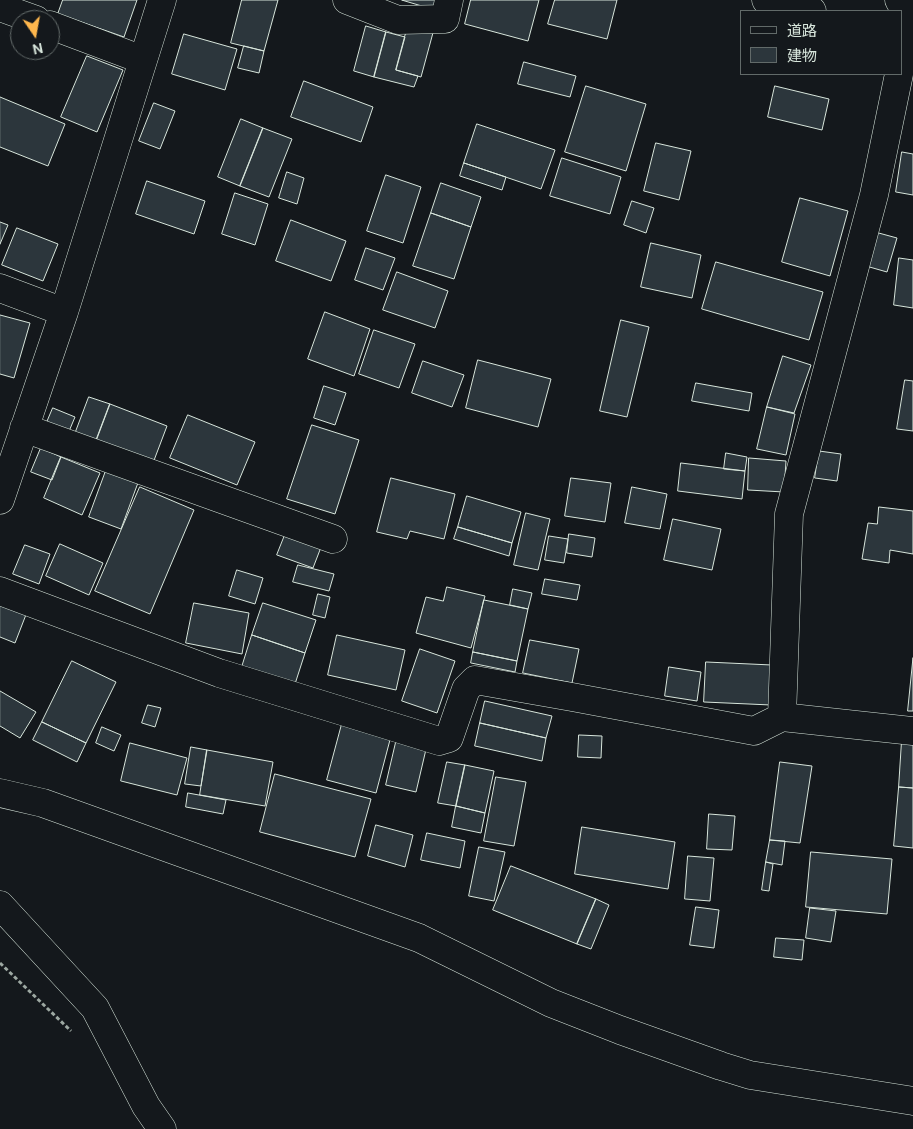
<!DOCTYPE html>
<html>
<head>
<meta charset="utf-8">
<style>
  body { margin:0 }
  #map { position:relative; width:913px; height:1129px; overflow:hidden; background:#14181c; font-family:"DM Sans","Noto Sans JP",sans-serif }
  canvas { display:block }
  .legend { position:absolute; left:740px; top:10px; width:162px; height:65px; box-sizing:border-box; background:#14181c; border:1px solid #626a69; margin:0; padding:6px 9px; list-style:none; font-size:15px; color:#d8e6dc }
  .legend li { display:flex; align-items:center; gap:10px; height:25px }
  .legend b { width:25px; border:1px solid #626a69 }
  .north { position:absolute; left:10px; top:10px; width:50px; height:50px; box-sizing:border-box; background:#14181c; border:1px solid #626a69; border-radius:50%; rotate:168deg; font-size:14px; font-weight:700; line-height:20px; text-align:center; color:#d8e6dc }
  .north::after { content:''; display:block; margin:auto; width:18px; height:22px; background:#ffb74d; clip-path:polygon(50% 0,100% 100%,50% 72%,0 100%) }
</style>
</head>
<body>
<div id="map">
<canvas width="913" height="1129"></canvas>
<ul class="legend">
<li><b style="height:6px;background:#14181c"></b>道路</li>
<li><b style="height:14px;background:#2c363c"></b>建物</li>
</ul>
<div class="north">N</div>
</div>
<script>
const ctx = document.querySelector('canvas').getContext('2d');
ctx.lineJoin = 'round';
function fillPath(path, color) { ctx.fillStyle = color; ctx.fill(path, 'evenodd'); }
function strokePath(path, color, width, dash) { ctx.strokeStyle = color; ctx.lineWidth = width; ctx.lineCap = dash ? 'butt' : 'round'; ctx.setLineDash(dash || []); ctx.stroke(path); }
const building = new Path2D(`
  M63,0H137L124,37L58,14Z
  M242,0H278L264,51L231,43Z
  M402,0H443L440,11Z
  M471,0H539L528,41L465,24Z
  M555,0H617L607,39L548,24Z
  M409,22L434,29L421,77L396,70Z
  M366,26L386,32L374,77L354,71Z
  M386,32L405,37L396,70L418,76L414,87L374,77Z
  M184,34L237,49L225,90L172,74Z
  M244,46L264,51L259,73L238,68Z
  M87,56L123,70L97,132L61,117Z
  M524,62L576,76L570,97L518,84Z
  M304,81L373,107L361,142L291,117Z
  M586,86L646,104L626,171L565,152Z
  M775,86L829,99L822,130L768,117Z
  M0,97L65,124L48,166L0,147Z
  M154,103L175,111L160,149L139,141Z
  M241,119L263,128L240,186L218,177Z
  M477,124L555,150L541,189L464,163Z
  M263,128L292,139L269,197L240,186Z
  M656,143L691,151L679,200L644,191Z
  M902,152L913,154V195L896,192Z
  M562,158L621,177L610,214L550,196Z
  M464,163L506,177L502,190L460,176Z
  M287,172L304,178L297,204L279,198Z
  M386,175L421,187L403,243L367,231Z
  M147,181L205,201L194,234L136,214Z
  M441,183L481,197L471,227L431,213Z
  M235,193L268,204L255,245L222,234Z
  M800,198L848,211L830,276L782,262Z
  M632,201L654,208L646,233L624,225Z
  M431,213L471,227L454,279L413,266Z
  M291,220L346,241L331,281L276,261Z
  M0,222L8,225L0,244Z
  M17,228L58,244L43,281L2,265Z
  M875,232L897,238L887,272L866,266Z
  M651,243L701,255L692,298L641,287Z
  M366,248L395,258L383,290L355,280Z
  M899,258L913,260V308L894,305Z
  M716,262L823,292L809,340L702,309Z
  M397,272L448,291L435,328L383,310Z
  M325,312L370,329L354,376L308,359Z
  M0,315L30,323L14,378L0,374Z
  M621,320L649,327L627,417L600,411Z
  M374,330L415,344L399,388L359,374Z
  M783,356L811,365L794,413L767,407Z
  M478,360L551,379L538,427L466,408Z
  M423,361L464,375L452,407L412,393Z
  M905,380L913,381V431L897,429Z
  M696,383L752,393L749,411L692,401Z
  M324,386L346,393L335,425L314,418Z
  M89,397L110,404L96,441L75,434Z
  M110,404L167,426L153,463L96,441Z
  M767,407L795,414L786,455L757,449Z
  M53,408L75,417L67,436L45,427Z
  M188,415L255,442L237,485L170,458Z
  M312,425L359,440L335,514L287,499Z
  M41,448L61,457L52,480L31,472Z
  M819,451L841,454L837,481L815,478Z
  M726,453L747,457L745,471L724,469Z
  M61,457L100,473L82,515L44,498Z
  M749,458L786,461L784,492L748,490Z
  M681,463L745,471L742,499L678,491Z
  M107,468L139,480L121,529L89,517Z
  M391,478L455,494L444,539L410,531L407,539L377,532Z
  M571,478L611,483L605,522L565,516Z
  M140,487L194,510L150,614L95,591Z
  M632,487L667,494L660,529L625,523Z
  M467,496L521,512L512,543L458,527Z
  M879,507L913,511V554L890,550L889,563L862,559L868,523L877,524Z
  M526,513L550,519L538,570L514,565Z
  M673,519L721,529L712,570L664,560Z
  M458,527L512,543L509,556L454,539Z
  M287,530L323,542L313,568L277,555Z
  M569,534L595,538L592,557L567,553Z
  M549,536L568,539L564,563L545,560Z
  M60,544L103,563L89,595L46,576Z
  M25,545L50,554L39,584L13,574Z
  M298,565L334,574L329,591L293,582Z
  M237,570L263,578L255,604L229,596Z
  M545,579L580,585L577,600L542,594Z
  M447,587L485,596L471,648L416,633L426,597L443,601Z
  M513,589L532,593L528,609L510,605Z
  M318,594L330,597L325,618L313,615Z
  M484,600L528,609L517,661L473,652Z
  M0,602L27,612L15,643L0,637Z
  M194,603L249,613L242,654L186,643Z
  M263,603L316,620L305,653L252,635Z
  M252,635L305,653L295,684L242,667Z
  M337,635L405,650L396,690L328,675Z
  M530,640L579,649L572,683L523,673Z
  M420,649L455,661L437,713L402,701Z
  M473,652L517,661L515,672L471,663Z
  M913,658V711H908Z
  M72,661L116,682L86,743L42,722Z
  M706,662L772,665L771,705L704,702Z
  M669,667L701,672L697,701L665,696Z
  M0,691L36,712L20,738L0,726Z
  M485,701L552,716L546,738L480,723Z
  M148,705L161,708L155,727L142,723Z
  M42,722L86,743L77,762L33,740Z
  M480,723L546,738L542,761L475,746Z
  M342,724L391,736L376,793L327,780Z
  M102,727L121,735L114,751L96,743Z
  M579,735L602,736L601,758L578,757Z
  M397,738L427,745L416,792L386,785Z
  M902,740L913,741V788L899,787Z
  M130,743L187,758L177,795L121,781Z
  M191,747L207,750L201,786L185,784Z
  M207,750L273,762L265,806L200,795Z
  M447,762L465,765L456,806L438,803Z
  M780,762L812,766L800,843L770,840Z
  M465,765L494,771L485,813L456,806Z
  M275,774L371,799L355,857L260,832Z
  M496,777L526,782L514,846L484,841Z
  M899,787L913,788V848L894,846Z
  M188,793L226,800L223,814L186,807Z
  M456,806L485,813L481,833L452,827Z
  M709,814L735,816L732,850L707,849Z
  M376,825L413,835L405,867L368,856Z
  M582,827L675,842L668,889L575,874Z
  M427,833L465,841L460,868L421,860Z
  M770,840L785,841L782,865L766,862Z
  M479,847L505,852L494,901L469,896Z
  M811,852L892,859L887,914L806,907Z
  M688,856L714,858L710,901L685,899Z
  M766,862L773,864L769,891L762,890Z
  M511,866L596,899L577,944L493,910Z
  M596,899L609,905L591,949L577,944Z
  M696,907L719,910L714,948L690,945Z
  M810,908L836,911L831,942L806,938Z
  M776,938L804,940L802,960L774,957Z`);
fillPath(building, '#2c363c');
strokePath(building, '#d8e6dc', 1);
const minor = new Path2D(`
  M347,0L398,20L445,19L449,0
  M766,0L782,5L812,11
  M899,0L913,25
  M0,7L36,20
  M50,25L143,60
  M902,64L913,29
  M0,288L64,312
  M24,428L333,539
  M0,500L64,312L162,0
  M0,591L219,673L439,741L449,738L466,689L475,680L572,697L754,731L782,717L913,731
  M782,717L789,514L874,195L899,74
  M0,793L43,803L419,938L551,1003L620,1030L721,1066L750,1075L913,1101
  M0,905L95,1008L146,1106L162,1129`);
strokePath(minor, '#d8e6dc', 29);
strokePath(new Path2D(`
  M0,963L71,1031`), '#9da8a2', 3, [4, 2.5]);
strokePath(minor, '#14181c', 28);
</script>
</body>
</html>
